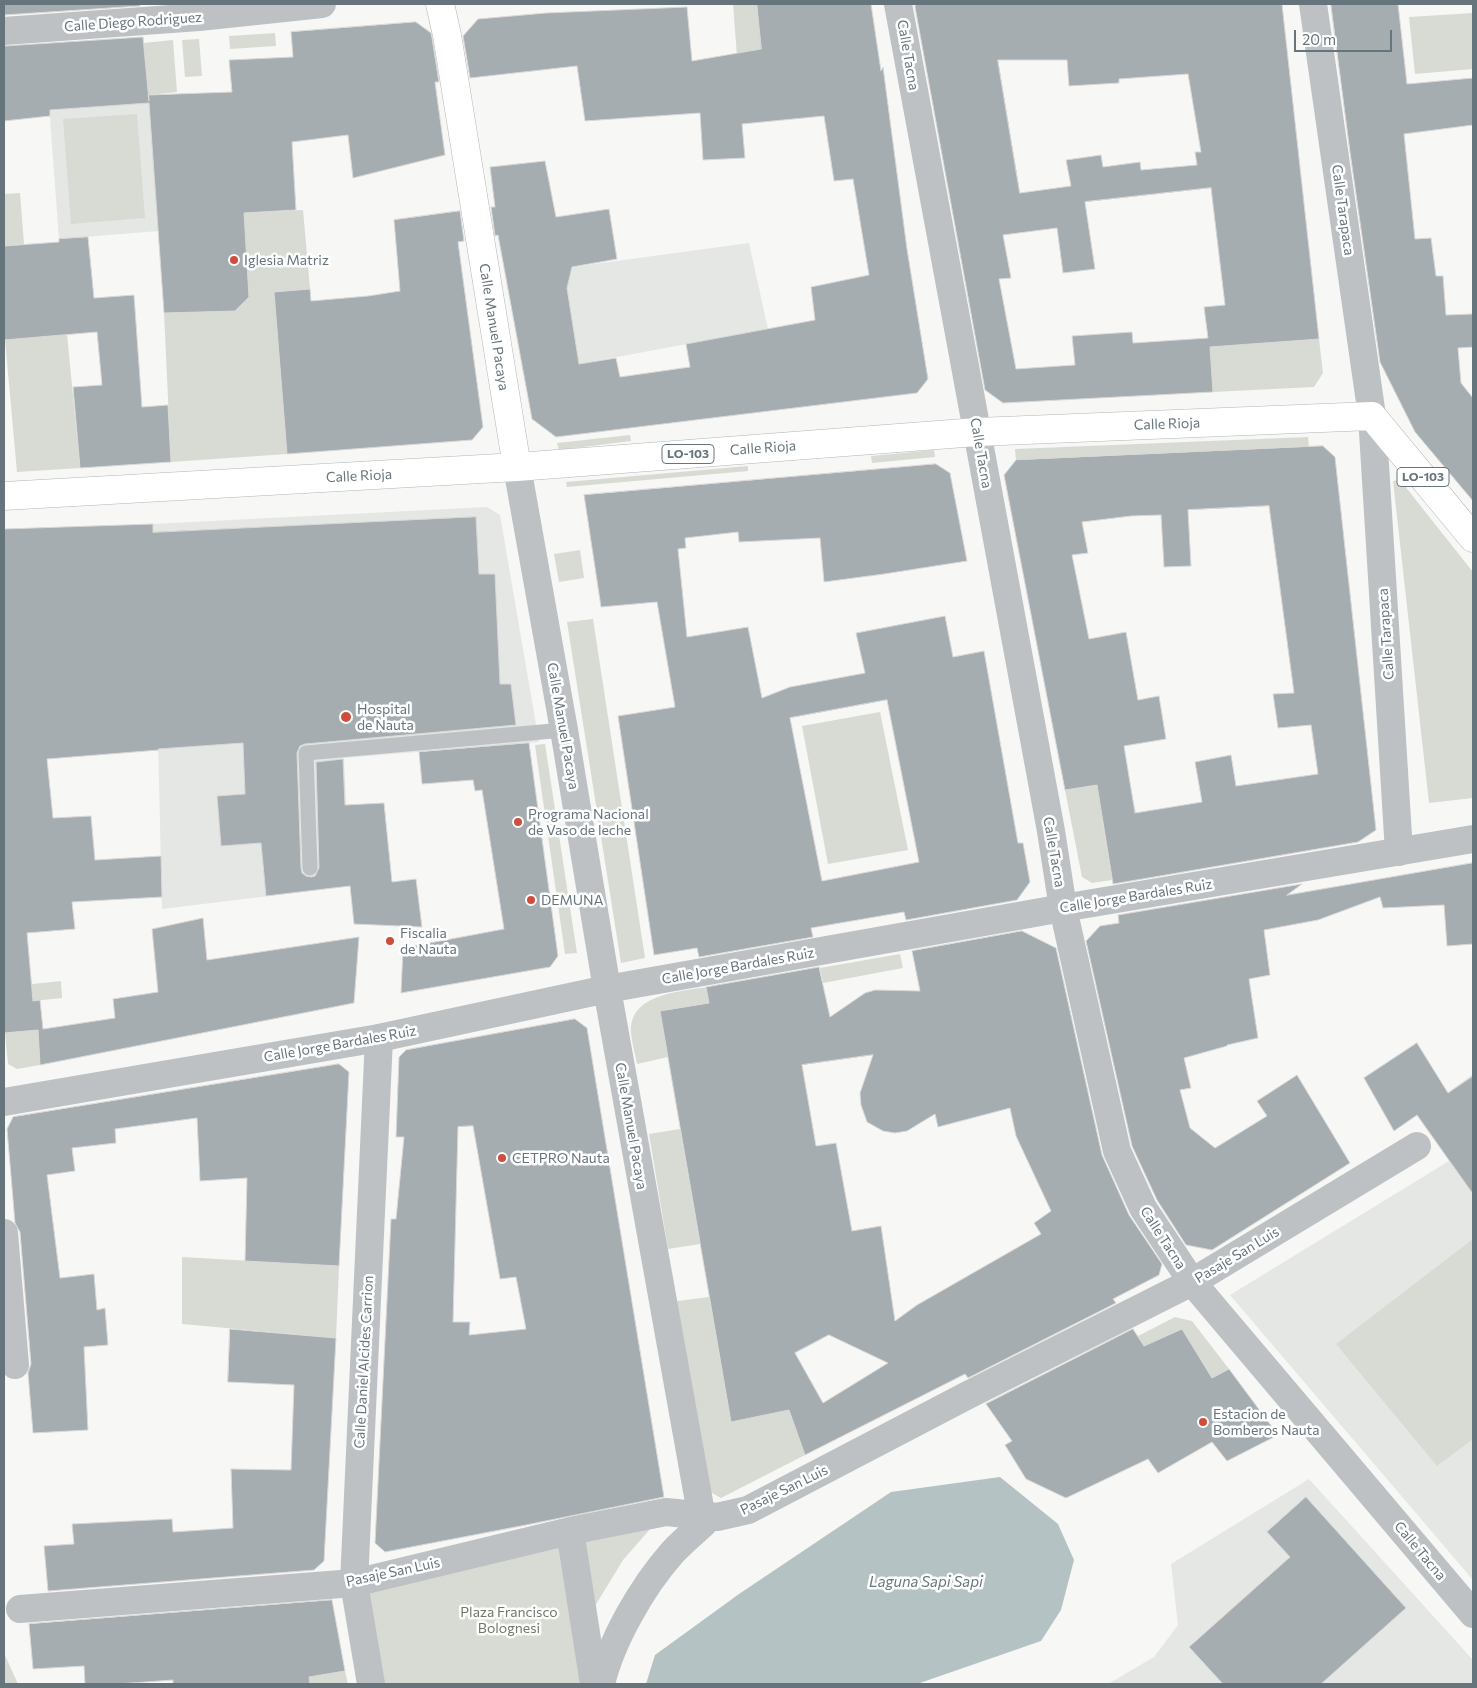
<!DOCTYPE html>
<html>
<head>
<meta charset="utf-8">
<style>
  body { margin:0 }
  #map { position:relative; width:1477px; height:1688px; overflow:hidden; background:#f7f7f5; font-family:Commissioner,sans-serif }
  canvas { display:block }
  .frame { position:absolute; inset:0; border:5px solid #66757c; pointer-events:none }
  .scale { position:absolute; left:1294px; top:30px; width:98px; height:22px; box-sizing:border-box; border:2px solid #66757c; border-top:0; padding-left:6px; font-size:15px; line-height:18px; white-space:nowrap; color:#66757c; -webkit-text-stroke:4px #fff; paint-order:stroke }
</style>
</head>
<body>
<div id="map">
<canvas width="1477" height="1688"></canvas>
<div class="frame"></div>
<div class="scale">20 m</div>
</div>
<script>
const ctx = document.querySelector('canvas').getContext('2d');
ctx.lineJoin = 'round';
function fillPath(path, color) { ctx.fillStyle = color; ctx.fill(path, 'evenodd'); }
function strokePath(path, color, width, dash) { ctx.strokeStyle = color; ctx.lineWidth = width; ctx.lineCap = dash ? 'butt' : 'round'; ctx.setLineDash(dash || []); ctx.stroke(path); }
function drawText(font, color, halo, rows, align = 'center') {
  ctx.font = font + ' Commissioner,sans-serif'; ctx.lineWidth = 5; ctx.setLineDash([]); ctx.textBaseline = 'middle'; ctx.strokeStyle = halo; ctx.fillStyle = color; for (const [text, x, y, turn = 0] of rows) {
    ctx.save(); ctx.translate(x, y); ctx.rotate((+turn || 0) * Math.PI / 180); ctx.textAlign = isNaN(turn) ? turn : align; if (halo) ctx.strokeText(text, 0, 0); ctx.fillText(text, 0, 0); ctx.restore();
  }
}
fillPath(new Path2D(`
  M144,43L159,231L59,239L45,50Z
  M749,243L768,329L579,364L523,373L506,276Z
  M487,507L500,515L539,742L344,758L350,886L162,909L153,524Z
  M1473,1074V1580L1230,1295L1449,1161L1417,1115Z
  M1309,1479L1473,1660V1684H1108L1154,1657L1178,1625L1171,1564Z`), '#e5e7e5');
fillPath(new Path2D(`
  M733,4H757L768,121L742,122Z
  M1473,13V69L1415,74L1409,17Z
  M275,33L276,46L230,49L229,36Z
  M199,39L202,76L185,77L182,40Z
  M173,40L177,92L148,95L144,43Z
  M137,114L145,218L71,224L63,119Z
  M20,193L24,244L4,246V194Z
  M303,210L310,289L274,292L287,454L171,462L164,313L235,311L249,297L245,232L227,214Z
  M67,334L80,468L17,472L5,340Z
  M1319,339L1323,373L1314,387L1213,392L1210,347Z
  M630,435L631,441L559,450L557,443Z
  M1308,437L1309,447L1016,460L1015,449Z
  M934,450L935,457L872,463L871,456Z
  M748,466V471L567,487L566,482Z
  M1400,480L1473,572V798L1429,803L1393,481Z
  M580,550L584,578L559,582L554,554Z
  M593,619L645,958L621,963L567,622Z
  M880,712L908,850L828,864L802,726Z
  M545,744L577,953L565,954L535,745Z
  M1129,780L1136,813L1102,819L1112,880L1092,883L1082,877L1065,790Z
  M900,954L903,968L823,983L820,968Z
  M61,981L62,998L4,1004V987Z
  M706,987L709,1003L660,1011L668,1057L637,1064C635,1054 632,1043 631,1033C629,994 678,992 706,987Z
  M38,1030L40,1065L17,1069L8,1064L5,1033Z
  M680,1129L700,1244L668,1249L649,1134Z
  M1473,1239V1439L1437,1466L1336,1344Z
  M182,1257L339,1266L336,1338L182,1324Z
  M709,1297L731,1422L789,1410L805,1455L721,1498L703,1488L670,1302Z
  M1175,1317L1192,1321L1229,1369L1212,1378L1182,1329L1144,1346L1138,1336Z
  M651,1528L623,1560L595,1606L583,1538Z
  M559,1542L587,1684H380L359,1592Z
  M4,1653L18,1684H4Z
  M345,1671L348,1684H310L309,1677Z`), '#d8dbd4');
fillPath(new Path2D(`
  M1000,1477L1058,1524L1074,1560L1061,1610L1041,1641L917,1684H646L655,1655L739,1594L891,1492Z`), '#b5c2c4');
const building = new Path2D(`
  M4,4H140V6L4,15Z
  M757,4H871L881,71L883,67L907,249L928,379L917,393L556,437L532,419L498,235L495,236L491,207H495L490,167L545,161L556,217L609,209L617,259L572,267L567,288L579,364L616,358L620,377L690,367L686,344L815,320L811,287L869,275L853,179L834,181L824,116L742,124L745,158L703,160L700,113L585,121L577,66L470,78L463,36L478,19L546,13L687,7L692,61L761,49Z
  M916,4H1282L1319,339L1210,347L1213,392L1003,403L985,390L915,7ZM998,60H1067L1069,86L1119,83V79L1188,74L1201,152H1195L1197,165L1141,170L1140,162L1103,167L1101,155L1066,160L1071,186L1020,193ZM1211,188L1225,305L1204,307L1208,338L1133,343L1132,332L1072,336L1075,365L1016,369L999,279L1011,278L1003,235L1057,228L1063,273L1095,269L1085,202Z
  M1331,4H1398L1407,84L1473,78V125L1404,134L1415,239L1431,238L1436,276H1443L1446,315L1473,314V347L1458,348L1461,383L1473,398V501L1415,432L1380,362L1350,152Z
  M416,22L431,33L432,38L439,82H435L445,155L353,178L348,135L292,142L296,210L244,213L249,297L235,311L164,313L149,103L50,110V116L4,121V46L143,37L149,101L148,95L232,92L229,60L293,57L291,32Z
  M460,211L464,241L458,242L483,427L472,440L287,454L274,292L310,289L311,301L368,296L400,291L394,220Z
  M88,237L94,298L134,295L142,407L168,405L171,462L80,468L73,387L102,385L97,332L4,340V246L59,242V239Z
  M1323,446L1335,457L1376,830L1358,842L1113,884L1097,785L1065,790L1004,475L1016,460ZM1269,506L1294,693L1273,694L1278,728L1311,725L1318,774L1236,786L1231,755L1195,762L1202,802L1135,813L1124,746L1166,739L1159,696L1138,700L1126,632L1089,639L1072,555L1088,553L1082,522L1131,516L1161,515L1164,567L1191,566L1188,510Z
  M936,464L950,473L967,561L884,574L824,582L820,538L739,542L738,532L685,538L686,548L678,549L687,637L748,627L762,698L790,687L865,673L856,633L945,616L953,657L984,651L1018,843H1023L1030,882L1017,900L906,920L904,912L811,928L813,937L699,957L697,948L654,955L618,716L675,707L657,602L601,607L584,495ZM887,700L919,862L822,881L790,718Z
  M476,517L479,574H495L500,684H511L516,725L305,744L300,746L297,753L301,868L302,873L306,876L311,877L315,876L319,868L316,762L343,759L345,805L384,803L392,882L416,879L422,927L354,924L350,886L266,896L261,843L221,846L217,796L245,794L243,743L158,749L159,750L47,759L53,818L91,816L95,860L161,856L162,897L72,902L75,929L27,933L33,1001L40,1000L43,1029L115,1018L113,999L158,992L152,929L203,918L207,960L359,937L354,1003L40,1065L38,1030L4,1033V529L153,524V532Z
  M529,743L558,956L550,967L401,993L403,948L504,929L482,790L475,791L473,780L422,784L419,752Z
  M1473,863V944L1447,946L1444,905L1383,908L1380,897L1318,920L1264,930L1270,975L1249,979L1258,1038L1227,1045V1046L1184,1058L1191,1088L1180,1090L1190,1128L1215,1148L1267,1116L1257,1101L1297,1075L1350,1163L1212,1250L1186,1245L1157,1200L1132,1146L1086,941L1100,926L1119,923L1118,915L1302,884L1287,895Z
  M1022,931L1056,948L1102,1155L1129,1215L1162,1264L1159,1275L1113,1299L1116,1303L968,1378L965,1374L805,1455L789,1410L731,1422L660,1011L709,1003L706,987L819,967L830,1017L865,993L875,990L920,991L912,951ZM873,1055L860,1093L861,1105L867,1122L883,1131L895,1133L907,1131L935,1114L938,1127L1010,1108L1016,1136L1051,1211L1034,1223L1041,1234L917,1305L895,1321L881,1226L852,1231L836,1143L816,1146L802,1065ZM829,1335L888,1363L823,1403L795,1353Z
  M575,1019L587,1028L664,1497L526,1525L385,1552L375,1543L391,1219H396L404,1137H396L399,1057L406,1050ZM473,1126L500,1279L516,1277L526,1329L469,1335L470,1322H453L458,1127Z
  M1417,1043L1448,1093L1473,1076V1194L1417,1115L1394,1131L1364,1078Z
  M339,1064L349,1072L339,1266L245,1261L247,1178L200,1181L197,1118L115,1129L116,1143L72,1148L75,1171L47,1175L60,1278L94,1274L97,1310L105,1308L108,1345L84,1347L88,1430L33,1433L28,1373L31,1364L20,1232L15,1223L7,1129L13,1117Z
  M230,1329L336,1338L324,1561L314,1570L48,1591L44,1546L74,1544L72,1524L172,1519L173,1532L233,1528L231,1469L291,1470L294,1385L228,1382Z
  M1133,1329L1144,1346L1182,1329L1212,1378L1229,1369L1278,1435L1227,1461L1212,1442L1158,1473L1148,1459L1066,1498L1026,1479L1005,1445L1012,1441L986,1404Z
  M1306,1497L1406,1608L1321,1684H1223L1189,1647L1290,1557L1267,1532Z
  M332,1600L345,1671L309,1677L310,1684H173V1680L117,1684H85L84,1666L33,1669L29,1624Z`);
fillPath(building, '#a5adb1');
strokePath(building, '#d9d8d7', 1);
const primary = new Path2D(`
  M440,4L447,35L517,467
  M4,496L517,467L977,432L1372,416L1473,538`);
strokePath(primary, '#b1b6b8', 29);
strokePath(new Path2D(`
  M310,868L306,753L564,730`), '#bdc1c4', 15);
strokePath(new Path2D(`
  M898,4L1051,831L1063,908L1117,1151L1143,1208L1192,1282L1473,1614
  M1313,4L1372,416L1399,852
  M4,31L199,17L322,4
  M4,1233L15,1365
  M570,1531L594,1684
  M20,1609L354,1583L570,1531L666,1512L717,1517L748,1510L968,1395L1192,1282L1417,1146
  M371,1684L354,1583L379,1038`), '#bdc1c4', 28);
strokePath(new Path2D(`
  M517,467L564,730L607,989L703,1524C692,1534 681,1543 672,1553C642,1587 611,1641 601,1684
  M4,1102L379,1038L607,989L1063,908L1473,839`), '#bdc1c4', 28);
strokePath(primary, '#fff', 28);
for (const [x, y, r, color] of [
  [234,260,5,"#cf4d3c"],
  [346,717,6,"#cf4d3c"],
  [518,822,5,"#cf4d3c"],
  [531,900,5,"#cf4d3c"],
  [390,941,5,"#cf4d3c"],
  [502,1158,5,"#cf4d3c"],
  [1203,1422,5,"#cf4d3c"]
]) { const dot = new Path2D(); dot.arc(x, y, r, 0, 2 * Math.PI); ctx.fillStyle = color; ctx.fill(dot); strokePath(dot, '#fff', 2); }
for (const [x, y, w] of [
  [688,454,52],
  [1423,477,52]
]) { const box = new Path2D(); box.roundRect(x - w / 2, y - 9.5, w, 19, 4); ctx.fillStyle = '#fff'; ctx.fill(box); strokePath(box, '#66757c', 1); }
drawText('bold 12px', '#66757c', null, [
  ["LO-103",688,454],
  ["LO-103",1423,477]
]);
drawText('14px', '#66757c', '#fff', [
  ["Calle Diego Rodriguez",133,22,-4],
  ["Calle Tacna",908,55,80],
  ["Calle Tarapaca",1343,210,82],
  ["Calle Manuel Pacaya",494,327,81],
  ["Calle Rioja",1167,424,-2],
  ["Calle Rioja",763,448,-4],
  ["Calle Tacna",981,453,80],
  ["Calle Rioja",359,476,-3],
  ["Calle Tarapaca",1386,634,-94],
  ["Calle Manuel Pacaya",563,726,80],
  ["Calle Tacna",1054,852,80],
  ["Calle Jorge Bardales Ruiz",1136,896,-9],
  ["Calle Jorge Bardales Ruiz",738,966,-10],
  ["Calle Jorge Bardales Ruiz",340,1044,-10],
  ["Calle Manuel Pacaya",631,1126,80],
  ["Calle Tacna",1163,1238,57],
  ["Pasaje San Luis",1237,1255,-31],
  ["Calle Daniel Alcides Carrion",364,1362,-87],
  ["Pasaje San Luis",784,1490,-26],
  ["Calle Tacna",1420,1551,50],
  ["Pasaje San Luis",393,1572,-12]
]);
drawText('14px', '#66757c', '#fff', [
  ["Iglesia Matriz",244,260],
  ["Hospital",357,709],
  ["de Nauta",357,725],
  ["Programa Nacional",528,814],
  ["de Vaso de leche",528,830],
  ["DEMUNA",541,900],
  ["Fiscalia",400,933],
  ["de Nauta",400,949],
  ["CETPRO Nauta",512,1158],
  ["Estacion de",1213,1414],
  ["Bomberos Nauta",1213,1430]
], 'left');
drawText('14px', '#6d7a68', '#fff', [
  ["Plaza Francisco",509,1612],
  ["Bolognesi",509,1628]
]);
drawText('italic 15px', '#657a7e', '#fff', [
  ["Laguna Sapi Sapi",926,1582]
]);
</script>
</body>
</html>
